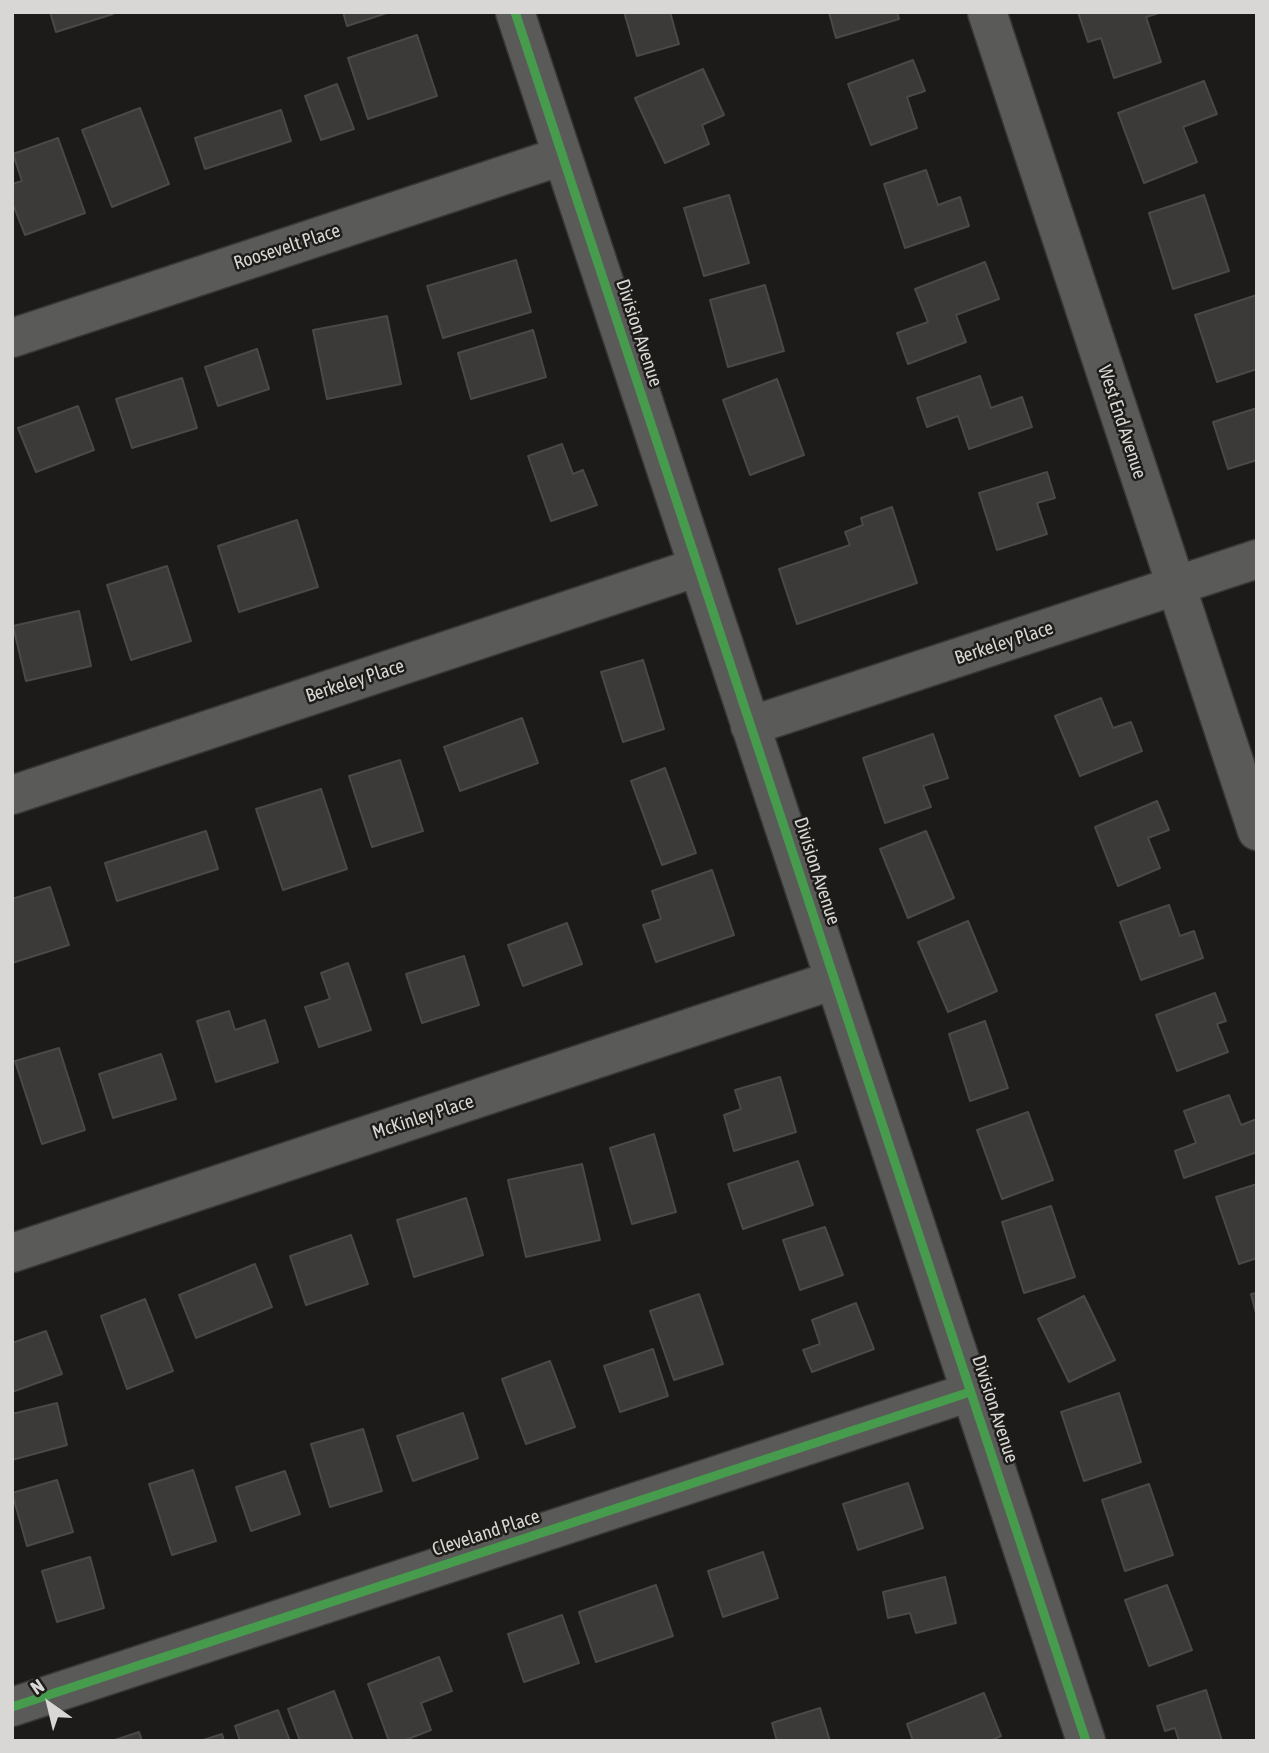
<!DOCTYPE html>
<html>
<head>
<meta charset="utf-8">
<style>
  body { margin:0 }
  #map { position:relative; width:1269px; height:1753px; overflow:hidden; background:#1c1b1a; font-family:"Asap Condensed",sans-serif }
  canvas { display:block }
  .frame { position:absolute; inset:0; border:14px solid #d8d7d5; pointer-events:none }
  .north { position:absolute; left:14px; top:1669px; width:70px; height:70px; -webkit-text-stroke:5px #1d1c19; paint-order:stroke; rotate:326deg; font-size:19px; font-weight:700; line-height:28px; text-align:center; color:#d8d7d5 }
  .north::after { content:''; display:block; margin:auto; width:24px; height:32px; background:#d8d7d5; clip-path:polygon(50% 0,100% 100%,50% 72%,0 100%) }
</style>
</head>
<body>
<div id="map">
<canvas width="1269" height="1753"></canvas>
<div class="frame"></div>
<div class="north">N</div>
</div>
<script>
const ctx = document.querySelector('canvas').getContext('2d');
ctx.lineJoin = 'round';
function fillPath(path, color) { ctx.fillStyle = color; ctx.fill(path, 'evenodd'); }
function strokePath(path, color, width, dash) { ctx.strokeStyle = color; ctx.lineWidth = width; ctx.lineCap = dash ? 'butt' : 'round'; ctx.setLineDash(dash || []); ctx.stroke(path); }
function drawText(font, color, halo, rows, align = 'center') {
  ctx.font = font + ' "Asap Condensed",sans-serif'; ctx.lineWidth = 5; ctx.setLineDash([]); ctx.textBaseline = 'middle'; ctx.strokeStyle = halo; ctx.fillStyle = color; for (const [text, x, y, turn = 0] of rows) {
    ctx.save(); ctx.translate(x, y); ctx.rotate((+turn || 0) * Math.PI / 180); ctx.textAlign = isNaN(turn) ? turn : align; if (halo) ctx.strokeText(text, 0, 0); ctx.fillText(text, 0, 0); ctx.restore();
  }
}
const building = new Path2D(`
  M50,12H113V14L56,32Z
  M343,12H390L347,26Z
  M624,12H670L679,44L637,56Z
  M829,12H897L899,19L836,38Z
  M1078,12H1162L1146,17L1161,62L1114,78L1101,38L1088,42Z
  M417,35L437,96L368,119L348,58Z
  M913,60L925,91L907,97L917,128L871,145L848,84Z
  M703,69L724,115L702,125L709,144L665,163L635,98Z
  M1204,81L1217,114L1183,127L1197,162L1144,183L1118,113Z
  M337,84L354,129L321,140L305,96Z
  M140,108L169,184L112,207L82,130Z
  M281,110L291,141L205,169L195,138Z
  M58,138L85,213L25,235L12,202V184L22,181L13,154Z
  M926,170L938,205L960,197L969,226L905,248L884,184Z
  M729,195L749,263L704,276L684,208Z
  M1204,195L1229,271L1173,289L1149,213Z
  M516,260L531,312L443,338L427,286Z
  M985,262L999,299L956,315L966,342L908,364L897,333L928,322L915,289Z
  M765,285L784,351L728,367L710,300Z
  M1257,295V369L1217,382L1195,315Z
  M387,316L401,384L327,399L313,330Z
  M533,330L546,377L471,399L458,353Z
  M257,349L269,389L218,406L205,367Z
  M980,376L991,408L1022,397L1032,427L969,449L958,416L927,427L917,398Z
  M182,378L197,428L132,448L116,399Z
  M777,379L804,455L750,475L723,400Z
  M78,406L94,450L36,472L18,428Z
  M1257,408V460L1228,469L1213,422Z
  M562,444L573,474L583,470L597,505L551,521L528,456Z
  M1047,472L1055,498L1037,503L1047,534L997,550L979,493Z
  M892,507L917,583L797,624L779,569L850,545L845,532L863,525L861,518Z
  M297,520L318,587L239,612L218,546Z
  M167,566L191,641L131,660L107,585Z
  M79,611L91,666L26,681L13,626Z
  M643,660L664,729L623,742L601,672Z
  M1101,698L1113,728L1131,722L1142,751L1080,776L1055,716Z
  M522,718L538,763L460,791L444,747Z
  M933,734L948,778L923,786L931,807L885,823L863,758Z
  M400,760L423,831L372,847L349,776Z
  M665,768L696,853L662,865L631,781Z
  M321,789L347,869L283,890L256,809Z
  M1157,801L1169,830L1148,838L1160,868L1118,886L1095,827Z
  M206,831L218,869L117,901L105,863Z
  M926,831L954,898L908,918L880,849Z
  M712,870L734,935L656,962L643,925L661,919L652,891Z
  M50,887L69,945L12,963V899Z
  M1169,905L1180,936L1194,931L1203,958L1141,980L1120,922Z
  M968,921L997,991L948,1012L918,942Z
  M567,923L582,964L523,986L508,945Z
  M464,956L479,1005L422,1023L406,974Z
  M348,963L371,1030L319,1047L305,1007L330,999L321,973Z
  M1215,993L1226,1021L1217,1024L1228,1052L1177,1071L1156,1015Z
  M229,1011L235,1030L265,1020L278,1062L216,1082L197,1021Z
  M985,1021L1008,1088L970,1101L949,1034Z
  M59,1048L85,1130L42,1144L15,1061Z
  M161,1054L176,1099L113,1118L99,1074Z
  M780,1077L796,1132L734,1151L724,1115L741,1109L735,1090Z
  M1229,1095L1241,1125L1257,1119V1152L1184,1178L1175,1151L1196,1143L1184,1111Z
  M1028,1112L1053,1180L1002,1199L977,1130Z
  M654,1134L676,1212L632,1224L610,1148Z
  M798,1161L813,1205L743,1229L728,1184Z
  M582,1164L600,1240L526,1257L508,1180Z
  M1257,1184V1258L1239,1264L1216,1197Z
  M466,1198L483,1255L414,1277L397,1220Z
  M1051,1206L1075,1277L1024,1293L1002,1222Z
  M825,1227L843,1275L800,1290L783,1240Z
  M351,1235L368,1284L306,1305L290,1256Z
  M255,1264L272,1307L196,1338L179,1295Z
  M1257,1293V1317L1251,1294Z
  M699,1294L723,1364L674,1380L650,1311Z
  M1084,1296L1115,1360L1069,1382L1038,1319Z
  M145,1299L173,1371L127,1389L101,1316Z
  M856,1303L874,1349L812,1372L803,1350L820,1344L812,1320Z
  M46,1331L62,1374L12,1392V1343Z
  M653,1349L668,1396L620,1412L604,1366Z
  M550,1361L575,1427L526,1444L502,1379Z
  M1119,1393L1141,1462L1084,1481L1061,1412Z
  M57,1403L67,1445L12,1460V1414Z
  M463,1413L478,1458L413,1481L397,1436Z
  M363,1429L382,1491L330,1507L311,1444Z
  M193,1470L216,1541L172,1555L149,1484Z
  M285,1471L300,1514L251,1531L236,1487Z
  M57,1480L73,1532L27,1546L12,1493Z
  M908,1483L923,1528L858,1550L843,1504Z
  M1149,1484L1173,1555L1125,1571L1102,1500Z
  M763,1552L778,1598L723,1617L708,1571Z
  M90,1557L104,1608L57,1622L42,1571Z
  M945,1577L956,1623L916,1633L910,1613L888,1618L883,1592Z
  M656,1585L673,1636L596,1662L579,1612Z
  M1167,1585L1192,1650L1149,1666L1125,1600Z
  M562,1615L579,1663L524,1682L508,1634Z
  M439,1657L452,1691L421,1703L431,1730L403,1741H389L368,1684Z
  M1206,1690L1222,1741H1179L1175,1728L1165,1731L1157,1706Z
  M334,1691L353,1741H300L288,1709Z
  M984,1693L1001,1736L990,1741H913L907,1724Z
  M820,1708L830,1741H777L772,1723Z
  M278,1710L290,1741H240L235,1726Z
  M139,1732L142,1741H112Z
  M222,1734L224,1741H200Z`);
fillPath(building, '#3b3a39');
strokePath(building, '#494948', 2);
const minor = new Path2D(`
  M515,12L1086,1741
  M987,12L1257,831
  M12,338L562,156
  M750,726L1257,559
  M12,795L698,567
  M12,1253L834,980
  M12,1707L970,1392`);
strokePath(minor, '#383737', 41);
strokePath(minor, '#5a5a59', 38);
strokePath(new Path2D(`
  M515,12L1086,1741
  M12,1707L970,1392`), '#469c4c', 9);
drawText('19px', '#d8d7d5', '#1d1c19', [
  ["Roosevelt Place",287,247,-18],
  ["Division Avenue",639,333,72],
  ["West End Avenue",1122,422,72],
  ["Berkeley Place",1004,643,-18],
  ["Berkeley Place",355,681,-18],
  ["Division Avenue",817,871,72],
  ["McKinley Place",423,1117,-18],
  ["Division Avenue",995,1409,72],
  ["Cleveland Place",486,1533,-18]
]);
</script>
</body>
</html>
